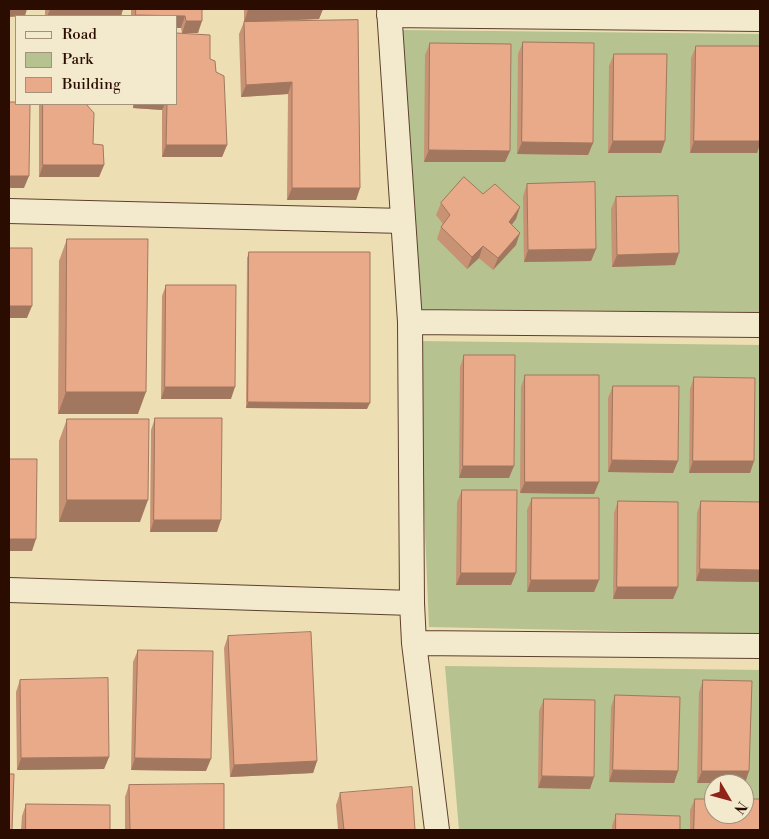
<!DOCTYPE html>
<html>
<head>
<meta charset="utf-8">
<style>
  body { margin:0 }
  #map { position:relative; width:769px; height:839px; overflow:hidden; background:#eddeb4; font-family:"Libre Bodoni",serif }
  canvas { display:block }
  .frame { position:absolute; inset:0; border:10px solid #2b0c00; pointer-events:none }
  .legend { position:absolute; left:15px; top:15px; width:162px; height:90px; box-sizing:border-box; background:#f3eace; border:1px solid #a3917c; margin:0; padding:6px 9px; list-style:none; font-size:15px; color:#2b0c00 }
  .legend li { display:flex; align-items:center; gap:10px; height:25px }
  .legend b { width:25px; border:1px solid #a3917c }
  .north { position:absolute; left:704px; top:774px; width:50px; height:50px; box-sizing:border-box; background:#f3eace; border:1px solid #a3917c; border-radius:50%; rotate:127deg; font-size:14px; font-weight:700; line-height:20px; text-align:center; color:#2b0c00 }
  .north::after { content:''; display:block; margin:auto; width:18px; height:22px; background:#8f2418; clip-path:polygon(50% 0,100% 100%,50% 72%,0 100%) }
</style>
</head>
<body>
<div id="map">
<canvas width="769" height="839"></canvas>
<div class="frame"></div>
<ul class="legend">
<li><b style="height:6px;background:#f3eace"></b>Road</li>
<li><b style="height:14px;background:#b6c28f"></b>Park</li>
<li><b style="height:14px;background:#e8aa88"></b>Building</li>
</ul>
<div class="north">N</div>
</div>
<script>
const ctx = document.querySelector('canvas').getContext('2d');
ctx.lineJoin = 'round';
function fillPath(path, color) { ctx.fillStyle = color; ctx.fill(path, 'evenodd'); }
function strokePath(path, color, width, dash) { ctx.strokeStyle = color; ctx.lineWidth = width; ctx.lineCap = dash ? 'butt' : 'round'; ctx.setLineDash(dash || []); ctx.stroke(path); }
fillPath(new Path2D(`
  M403,30L760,34V312L412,309Z
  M417,341L760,345V634L429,627Z
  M445,666L760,670V830H459ZM714,784H744V814H714Z`), '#b6c28f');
const minor = new Path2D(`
  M389,9L410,322L412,603L414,643L437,830
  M389,15L760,19
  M9,211L403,221
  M410,322L760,325
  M9,590L412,603
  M414,643L760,646`);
strokePath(minor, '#5c402d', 26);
strokePath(minor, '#f3eace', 24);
fillPath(new Path2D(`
  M45,9H123L121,16H45Z
  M131,9H202L198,33H182L181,28H176V16H131Z
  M244,9H323L319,19L244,22Z
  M358,20L360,188L356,200H287L288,94L241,97L239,34L244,22Z
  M523,42L593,143L588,155L517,154L518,54Z
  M430,43L510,151L505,162H424L425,55Z
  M696,46H760V144L757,153H690L691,58Z
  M614,54L665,141L661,153H608L609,66Z
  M210,59L227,145L222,157H162V110L133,108V104H176Z
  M39,104H86L93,144L104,165L99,177H39Z
  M527,184L596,249L591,261L524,262L523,196Z
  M483,194L516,219L512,225L516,245L493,270L479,258L467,269L437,239L441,227L443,224L436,215L441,203Z
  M616,197L675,265L612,267L611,209Z
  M67,239L138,414H58L59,261Z
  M249,252L367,409L246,408L247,258Z
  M166,285L231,399H161L162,296Z
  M464,355L509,478H459L460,367Z
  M525,375L599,482L594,494L520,493L521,387Z
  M694,377L754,461L750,473H689L690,389Z
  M613,386L678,461L673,473L608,472V398Z
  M155,418L217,532H150L151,430Z
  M67,419L140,522H59V441Z
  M462,490L516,573L511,585H456L457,502Z
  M532,498L599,580L594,592H527V510Z
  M618,501L678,587L673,599H613L614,513Z
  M701,501L760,502V582L696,581L697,513Z
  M228,636L317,761L313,773L230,777L224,648Z
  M138,650L206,771L131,770L133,662Z
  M20,680L109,757L104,769L17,770L16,692Z
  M703,680L749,771L745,783H697L699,692Z
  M615,695L678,771L674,783L609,782L611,707Z
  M544,699L590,789L538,788L539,711Z
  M129,785L224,830H125V797Z
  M340,793L415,830H338L336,805Z
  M695,799L760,830H690V810Z
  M26,804L110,830H21L22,816Z
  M616,814L680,830H612V826Z`), '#c89275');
fillPath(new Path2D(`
  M9,9H27L25,16L9,17Z
  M123,9L121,16H47L50,10Z
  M278,9H323L319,19L244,22L248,10Z
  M136,15L185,16L181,28H176V16H135Z
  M186,21H202L198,33H182Z
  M292,82L288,94L241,97L246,85Z
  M134,104H165L162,110L133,108Z
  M613,141H665L661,153H608Z
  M694,141H760V144L757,153H690Z
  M522,142L593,143L588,155L517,154Z
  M166,145H227L222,157H162Z
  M429,150L510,151L505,162H424Z
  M43,165H104L99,177H39Z
  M9,176H29L24,188H9Z
  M292,188H360L356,200H287Z
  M520,207L516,219L504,234L509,222Z
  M520,233L516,245L493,270L498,258Z
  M483,246L479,258L467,269L472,257Z
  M596,249L591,261L524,262L528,250Z
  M679,253L675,265L612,267L617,255Z
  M9,306H32L27,318H9Z
  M165,387H235L231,399H161Z
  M66,392H146L138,414H58Z
  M248,402L370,403L367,409L246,408Z
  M612,460L678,461L673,473L608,472Z
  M693,461H754L750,473H689Z
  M463,466H514L509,478H459Z
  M525,482H599L594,494L520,493Z
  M67,500H148L140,522H59Z
  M154,520H221L217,532H150Z
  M9,539H36L32,551H9Z
  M700,569L760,570V582L696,581Z
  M461,573H516L511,585H456Z
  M531,580H599L594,592H527Z
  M617,587H678L673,599H613Z
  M109,757L104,769L17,770L21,758Z
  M135,758L211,759L206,771L131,770Z
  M317,761L313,773L230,777L234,765Z
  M613,770L678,771L674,783L609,782Z
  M702,771H749L745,783H697Z
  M542,776L594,777L590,789L538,788Z`), '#a2775f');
const building = new Path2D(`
  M50,9H123L50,10Z
  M136,9H202V21H186L185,16L136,15Z
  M248,9H278L248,10Z
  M358,20L360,188H292V82L246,85L244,22Z
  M176,33L210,35V59L215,61L216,72L224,76L227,145H166L167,104H176Z
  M523,42L594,43L593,143L522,142Z
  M430,43L511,44L510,151L429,150Z
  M696,46H760V141H694Z
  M614,54H667L665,141H613Z
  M9,102H16V104H30L29,176H9Z
  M43,104H86L94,113L93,144L103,145L104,165H43Z
  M464,177L483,194L495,184L520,207L509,222L520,233L498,258L483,246L472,257L441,227L450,215L441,203Z
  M595,182L596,249L528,250L527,184Z
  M678,196L679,253L617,255L616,197Z
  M67,239H148L146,392H66Z
  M9,248H32V306H9Z
  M249,252H370V403L248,402Z
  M166,285H236L235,387H165Z
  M464,355H515L514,466H463Z
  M525,375H599V482H525Z
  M694,377L755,378L754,461H693Z
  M613,386H679L678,461L612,460Z
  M155,418H222L221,520H154Z
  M67,419H149L148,500H67Z
  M9,459H37L36,539H9Z
  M462,490H517L516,573H461Z
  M532,498H599V580H531Z
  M618,501L678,502V587H617Z
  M701,501L760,502V570L700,569Z
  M311,632L317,761L234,765L228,636Z
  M138,650L213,651L211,759L135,758Z
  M108,678L109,757L21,758L20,680Z
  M703,680L752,681L749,771H702Z
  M615,695L680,697L678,771L613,770Z
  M544,699L595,700L594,777L542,776Z
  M9,774H14L12,830H9Z
  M224,784V830H130L129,785Z
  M412,787L415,830H344L340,793Z
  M695,799H714V814H744V799H760V830H694Z
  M26,804L110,805V830H26Z
  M616,814L680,816V830H616Z`);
fillPath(building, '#e8aa88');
strokePath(building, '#a2775f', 1);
</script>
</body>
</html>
